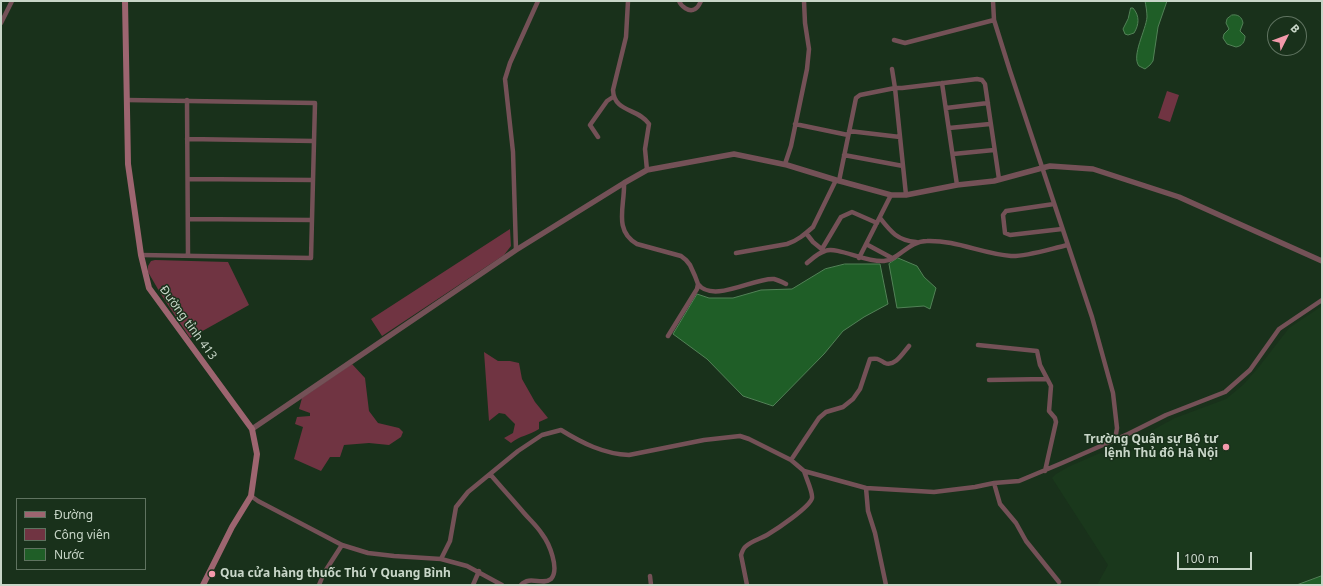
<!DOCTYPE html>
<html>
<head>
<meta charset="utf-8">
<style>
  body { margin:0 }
  #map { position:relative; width:1323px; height:586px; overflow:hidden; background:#19311b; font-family:"Noto Sans",sans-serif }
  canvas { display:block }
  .frame { position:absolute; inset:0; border:2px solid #c8d6c8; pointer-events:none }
  .legend { position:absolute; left:16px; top:498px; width:130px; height:72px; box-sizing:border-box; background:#19311b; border:1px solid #5f7360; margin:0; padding:5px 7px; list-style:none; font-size:12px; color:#c8d6c8 }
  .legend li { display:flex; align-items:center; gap:8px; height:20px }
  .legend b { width:20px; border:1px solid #5f7360 }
  .north { position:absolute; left:1267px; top:16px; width:40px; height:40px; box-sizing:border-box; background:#19311b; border:1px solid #5f7360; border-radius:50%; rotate:48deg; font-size:11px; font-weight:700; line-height:16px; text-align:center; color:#c8d6c8 }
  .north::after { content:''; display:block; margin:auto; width:14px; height:18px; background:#f39aab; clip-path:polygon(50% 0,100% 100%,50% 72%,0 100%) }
  .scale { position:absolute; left:1177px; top:552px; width:75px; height:18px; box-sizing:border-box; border:2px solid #c8d6c8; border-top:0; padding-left:5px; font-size:12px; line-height:14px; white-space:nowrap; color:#c8d6c8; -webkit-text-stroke:3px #19311b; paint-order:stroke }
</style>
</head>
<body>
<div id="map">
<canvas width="1323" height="586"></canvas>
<div class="frame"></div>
<ul class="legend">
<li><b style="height:5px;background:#9d6570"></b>Đường</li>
<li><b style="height:11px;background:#703442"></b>Công viên</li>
<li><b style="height:11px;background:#1f5e27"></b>Nước</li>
</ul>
<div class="north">B</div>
<div class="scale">100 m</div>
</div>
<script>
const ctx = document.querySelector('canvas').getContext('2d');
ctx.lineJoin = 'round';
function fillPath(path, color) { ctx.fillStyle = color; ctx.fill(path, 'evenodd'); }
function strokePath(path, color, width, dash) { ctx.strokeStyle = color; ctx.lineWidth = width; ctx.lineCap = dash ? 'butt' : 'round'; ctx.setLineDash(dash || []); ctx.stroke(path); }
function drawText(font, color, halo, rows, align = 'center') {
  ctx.font = font + ' "Noto Sans",sans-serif'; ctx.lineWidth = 3; ctx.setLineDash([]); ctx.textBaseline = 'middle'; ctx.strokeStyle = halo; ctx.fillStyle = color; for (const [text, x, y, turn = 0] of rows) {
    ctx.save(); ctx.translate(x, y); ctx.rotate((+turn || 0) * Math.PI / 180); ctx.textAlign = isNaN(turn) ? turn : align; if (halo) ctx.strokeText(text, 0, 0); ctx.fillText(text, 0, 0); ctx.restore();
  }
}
fillPath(new Path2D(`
  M1322,306V585H1097L1108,565L1052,478L1056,474L1068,467L1100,453L1114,459L1132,451L1129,444L1160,426L1175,418L1226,399L1243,385L1258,368L1289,328Z`), '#1a381c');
fillPath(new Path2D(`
  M1167,91L1179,95L1170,122L1158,118Z
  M510,229L511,246L504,255L382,336L371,319Z
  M155,260L228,262L249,305L190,338L162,296L148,272V266L151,261Z
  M484,352L498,361H510L519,363L522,379L535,402L548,418L539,422V429C530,435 519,436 511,443L504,438L513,433L515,424L505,414L499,413L489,421Z
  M352,364L365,378L369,411L378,423L399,428L403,432L401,437L389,445L369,443L344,445L340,457H330L321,471L294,459L303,427L295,424L297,417L310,416V413L299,409L302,398Z`), '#703442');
const water = new Path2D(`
  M1145,1H1167L1158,27L1153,61L1150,65L1145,69L1139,66C1131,56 1146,30 1147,17C1147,12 1146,6 1145,1Z
  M1131,8H1133C1140,16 1139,25 1134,33L1128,35L1125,34L1123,29L1128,19Z
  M1232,15C1238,14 1242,17 1243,23L1240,31L1245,36C1245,42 1242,46 1236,47L1227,44L1223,38L1224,34L1229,29L1226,23L1227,19Z
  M898,258L917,266L924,277L936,288L930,309L924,306L897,308L889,264Z
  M845,264H880L888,304L864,317L843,331L824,354L773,406L743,396L707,359L673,334L697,294L709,298H733L761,290L792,289L825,269Z
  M1322,576V585H1297Z`);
fillPath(water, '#1f5e27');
strokePath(water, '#528257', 1);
strokePath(new Path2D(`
  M628,1L626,37L613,90C614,113 639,108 649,124L645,149L647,170
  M679,1C681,6 689,13 695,9C698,8 700,3 701,1
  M993,1L994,20L1010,71L1092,317L1113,393L1117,428L1115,440
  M1,23L12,1
  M894,40L905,43L994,20
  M942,83L957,185
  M127,100L315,103L311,258L141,255
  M187,100L188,256
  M946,108L988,103
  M795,124L848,135
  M949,128L990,124
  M849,131L900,137
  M598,137L590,125L607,101L613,97
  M187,139L314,141
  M953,154L994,150
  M844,155L903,166
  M785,164L791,146L807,69L809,49L805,23L804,1
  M188,179L313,180
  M839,181L856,98L860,95L895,88L892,69
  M624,183C625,206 613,230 637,244L681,256L686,260L690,265L695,276L698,284L697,289L668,336
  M906,195L895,88H902L977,79L982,80L985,84L999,179
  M1054,204L1006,211L1003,215L1005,233L1010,235L1062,229
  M880,218C891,232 897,240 916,242
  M188,219L312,220
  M806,233L813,242L824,251
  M866,244L892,258
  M822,249L841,217L852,212L877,223
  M516,250L513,152L505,79L510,63L538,1
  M736,253L787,244C797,241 805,234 813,227L836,180
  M859,258L891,195
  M807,263C813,258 818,253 825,251C837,246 867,263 884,261C899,260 908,241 927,241C956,240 983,254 1011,256C1025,257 1053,248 1068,245
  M698,284C713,304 755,277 774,279C778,280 782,282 786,284
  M978,345L1037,351L1040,365L1051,386L1049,411L1055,418L1056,422L1045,471
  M989,380L1046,379
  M791,460L819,418L826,412L843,407L853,399L860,389L870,359C878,358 878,359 885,363C895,367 903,353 909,346
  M490,474C501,487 513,500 524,513C530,520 537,526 542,534C549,543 560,569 551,579C542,586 530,575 521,585
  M994,483L1000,504L1016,523L1026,541L1059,582
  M866,488L868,511L875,533L886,585
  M251,496L258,501L342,545L368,553L394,556L441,559L450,541L456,507L468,492L518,451L542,435L561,430C582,443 604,454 629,455L704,440L740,436L749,439L791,460L804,471L866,488L934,492L975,487L994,483L1019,481L1062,463L1128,434L1166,415L1225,392L1250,370L1279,329L1322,300
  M441,559L467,566L502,585
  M650,576L651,585
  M319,585L324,573L342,545
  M473,585L479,571
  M747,585L741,555C742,552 743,549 745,547C751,541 760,539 767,535C777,529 810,507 812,498C813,492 806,478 804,471`), '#745157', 4.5);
strokePath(new Path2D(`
  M252,429L516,250L624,183L647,170L734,154L787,165L836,180L891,195H906L957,185L994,181L1042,168L1050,166L1093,169L1179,197L1322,261`), '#745157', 5.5);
strokePath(new Path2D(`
  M125,1L128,164L141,255L149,288L252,429L257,454L251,496L232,527L203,585`), '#9d6570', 6);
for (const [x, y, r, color] of [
  [1226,447,4,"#f39aab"],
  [212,574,4,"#f39aab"]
]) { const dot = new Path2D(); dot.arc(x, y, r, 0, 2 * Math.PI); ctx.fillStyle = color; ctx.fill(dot); strokePath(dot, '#19311b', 1.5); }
drawText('12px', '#c8d6c8', '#19311b', [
  ["Đường tỉnh 413",188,323,54]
]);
drawText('bold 12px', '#c8d6c8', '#19311b', [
  ["Trường Quân sự Bộ tư",1218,440],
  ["lệnh Thủ đô Hà Nội",1218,454],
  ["Qua cửa hàng thuốc Thú Y Quang Bình",220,574,"left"]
], 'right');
</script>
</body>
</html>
